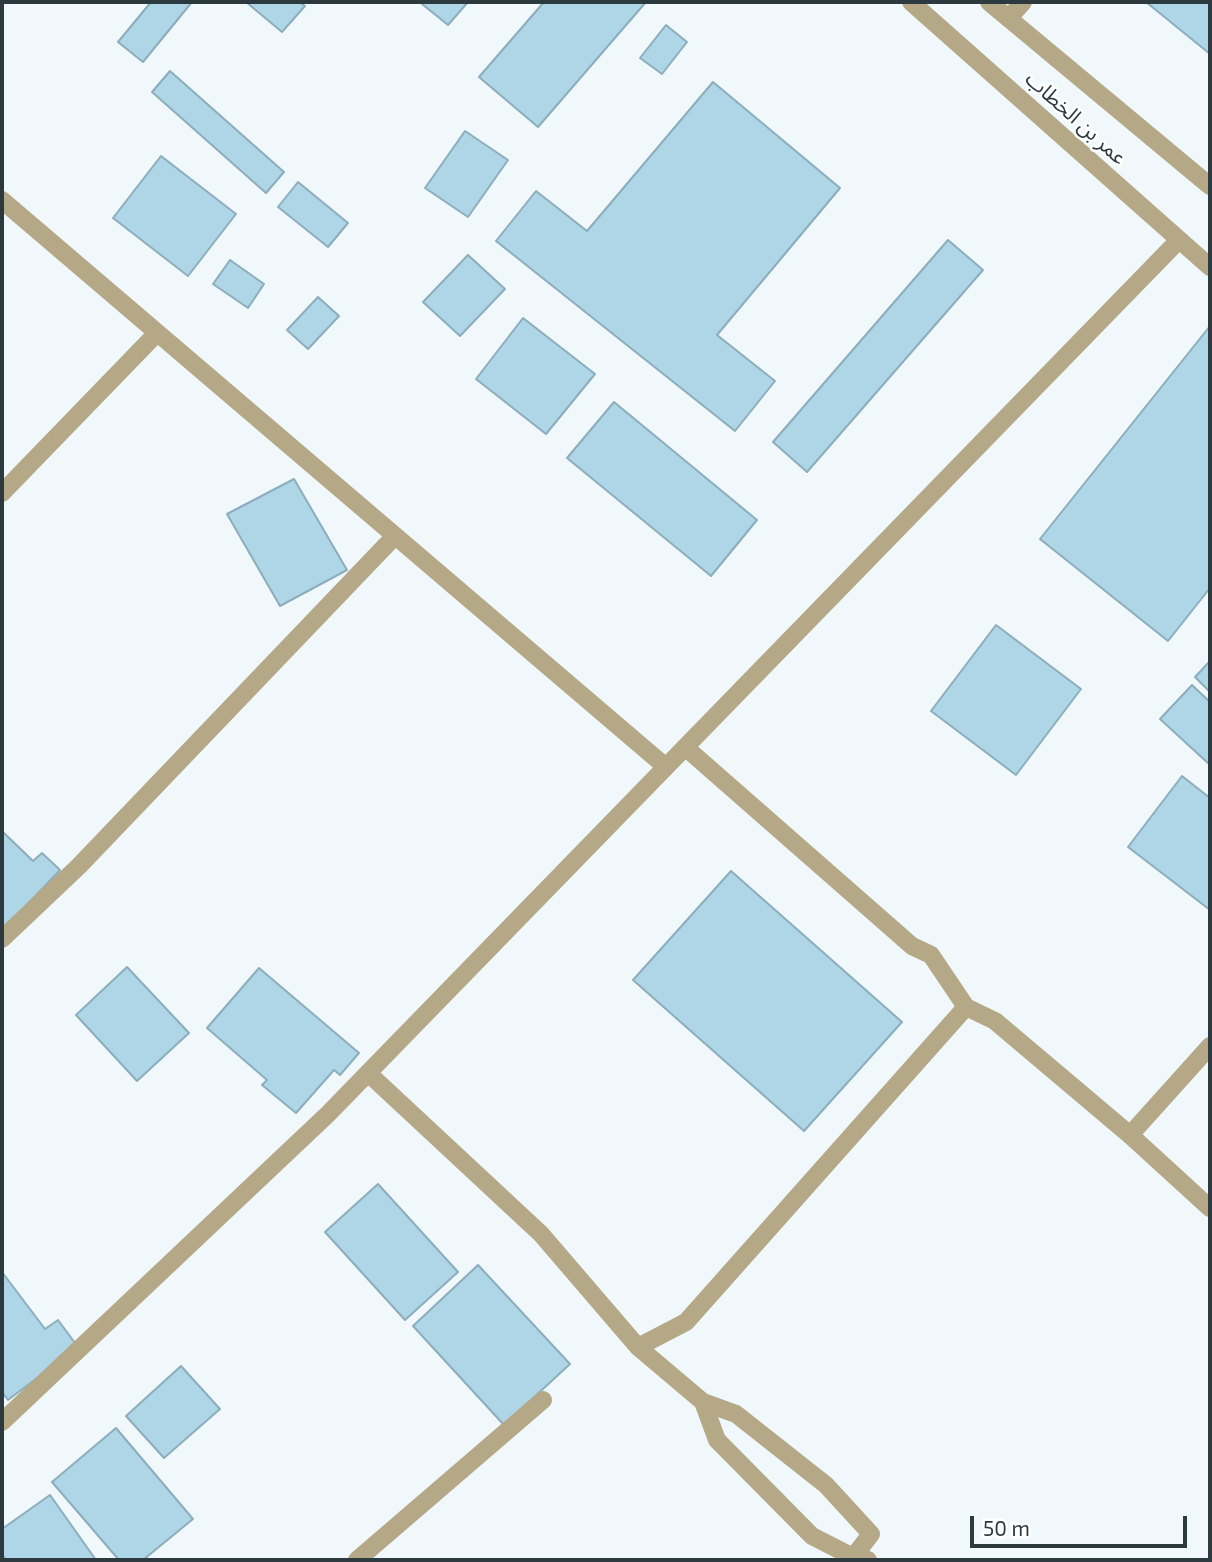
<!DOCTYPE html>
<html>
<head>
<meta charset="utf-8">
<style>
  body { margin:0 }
  #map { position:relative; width:1212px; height:1562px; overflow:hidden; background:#f1f8fc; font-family:"Exo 2",sans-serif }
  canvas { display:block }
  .frame { position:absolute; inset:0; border:4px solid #2c3a40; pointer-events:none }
  .scale { position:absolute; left:970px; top:1516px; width:217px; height:32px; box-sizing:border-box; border:4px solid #2c3a40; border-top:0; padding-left:9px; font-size:21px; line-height:24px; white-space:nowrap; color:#2c3a40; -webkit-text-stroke:5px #fff; paint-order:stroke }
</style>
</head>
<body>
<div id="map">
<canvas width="1212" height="1562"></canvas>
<div class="frame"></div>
<div class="scale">50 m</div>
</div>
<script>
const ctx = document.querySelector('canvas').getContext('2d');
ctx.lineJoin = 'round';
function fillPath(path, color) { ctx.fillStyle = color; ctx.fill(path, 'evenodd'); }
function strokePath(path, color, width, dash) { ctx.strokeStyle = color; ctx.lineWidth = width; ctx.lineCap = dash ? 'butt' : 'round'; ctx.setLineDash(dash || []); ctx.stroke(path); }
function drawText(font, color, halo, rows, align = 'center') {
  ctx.font = font + ' "Exo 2","Noto Sans Arabic",sans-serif'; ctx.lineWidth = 5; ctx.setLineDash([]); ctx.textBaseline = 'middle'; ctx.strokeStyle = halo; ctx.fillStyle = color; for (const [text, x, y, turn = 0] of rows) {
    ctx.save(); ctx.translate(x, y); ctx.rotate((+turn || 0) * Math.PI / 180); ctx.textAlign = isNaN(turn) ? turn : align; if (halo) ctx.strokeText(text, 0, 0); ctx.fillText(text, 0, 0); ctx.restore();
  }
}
const building = new Path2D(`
  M151,2H192L143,62L118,42Z
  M246,2H299L305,6L282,32Z
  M424,2H468L448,25L422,4Z
  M544,2H646L538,127L479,77Z
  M1146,2H1210V54Z
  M666,25L687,42L662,74L640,58Z
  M170,71L284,172L266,193L152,92Z
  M713,82L840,188L717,335L775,381L735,431L496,241L536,191L587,231Z
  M465,131L508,160L468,217L425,188Z
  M161,156L236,214L188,276L113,218Z
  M298,182L348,223L328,247L278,207Z
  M948,240L983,270L807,472L773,442Z
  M468,255L505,289L460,336L423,302Z
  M230,260L264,284L248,308L213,284Z
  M318,297L339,316L308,349L287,330Z
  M523,318L595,374L546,434L476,379Z
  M1210,326V588L1168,641L1040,539Z
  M614,402L757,520L711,576L567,458Z
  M294,479L347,570L280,606L227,514Z
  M996,625L1081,689L1016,775L931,711Z
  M1210,661V692L1195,677Z
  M1192,685L1210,702V765L1160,719Z
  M1182,776L1210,798V910L1128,847Z
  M2,831L33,861L42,853L60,870L5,928L2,925Z
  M731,871L902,1022L804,1131L633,980Z
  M127,967L189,1033L137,1081L76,1015Z
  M259,968L359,1053L340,1075L334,1070L296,1113L262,1085L267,1080L207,1028Z
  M378,1184L458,1272L405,1320L325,1232Z
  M478,1265L570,1364L504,1425L413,1326Z
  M2,1272L45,1329L58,1320L78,1347L8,1400L2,1392Z
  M181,1366L220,1409L164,1458L126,1416Z
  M116,1428L193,1519L143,1560H119L52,1482Z
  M50,1495L96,1560H6L2,1554V1529Z`);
fillPath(building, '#afd6e6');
strokePath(building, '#8badbc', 2);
strokePath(new Path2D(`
  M911,2L1210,267
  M989,2L1210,186
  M1009,18L1023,2
  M2,200L666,767
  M2,493L157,333
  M685,747L912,946L931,955L966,1007L995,1021L1130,1135L1210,1208
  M2,939L79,866L394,537
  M368,1073L541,1234L638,1347L703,1402L736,1414L826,1485L871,1534L851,1560
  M1130,1135L1210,1046
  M638,1347L686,1322L966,1007
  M703,1402L717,1440L812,1536L855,1558L868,1560
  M2,1422L328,1114L1178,241
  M357,1560L543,1400`), '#b4a887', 18);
drawText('21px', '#2c3a40', '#fff', [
  ["عمر بن الخطاب",1076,118,42]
]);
</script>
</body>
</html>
